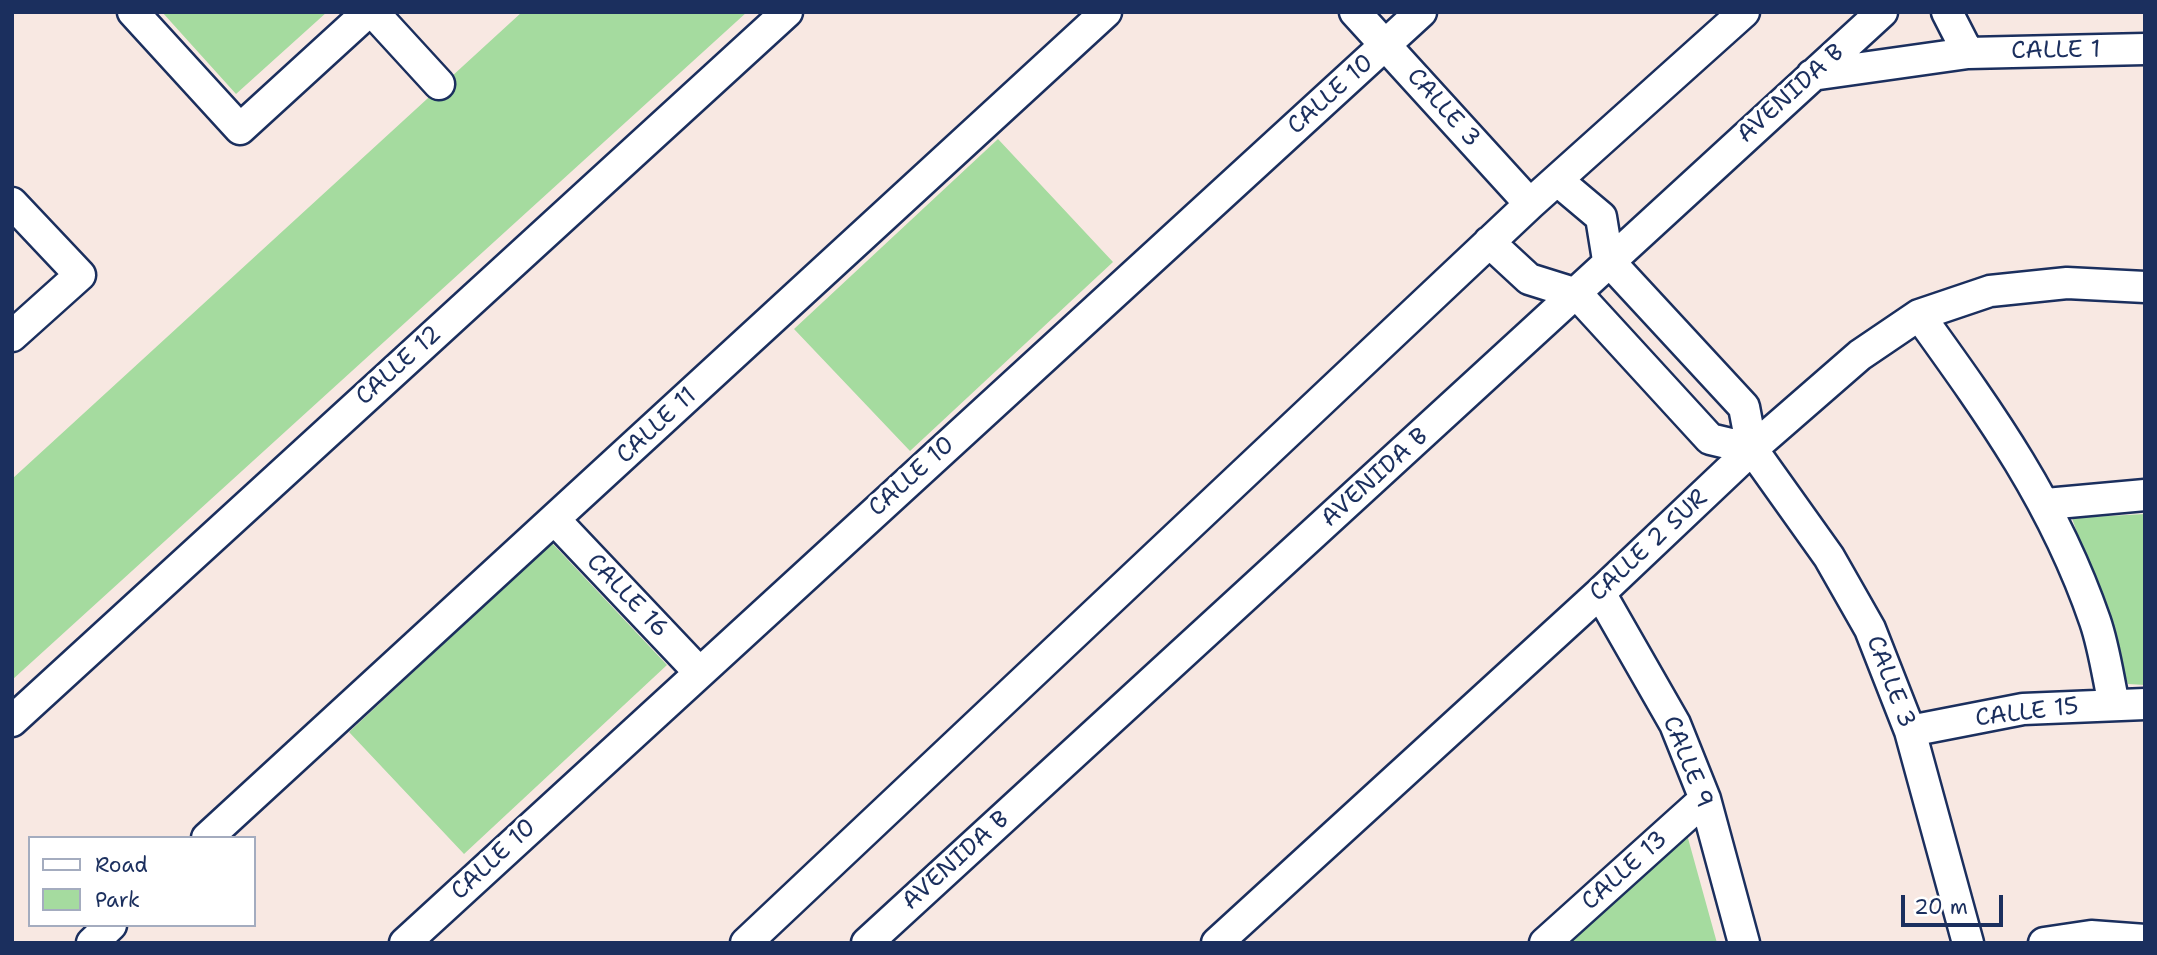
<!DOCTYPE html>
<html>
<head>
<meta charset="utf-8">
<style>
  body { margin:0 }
  #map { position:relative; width:2157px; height:955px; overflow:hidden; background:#f8e8e2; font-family:"Shantell Sans",sans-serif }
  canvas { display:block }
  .frame { position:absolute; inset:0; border:14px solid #1b2f5e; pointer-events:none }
  .legend { position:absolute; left:28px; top:836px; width:228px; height:91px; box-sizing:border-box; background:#fff; border:2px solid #a4acbf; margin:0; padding:9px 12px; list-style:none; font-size:21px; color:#1b2f5e }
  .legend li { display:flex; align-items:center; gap:14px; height:35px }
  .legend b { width:35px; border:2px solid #a4acbf }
  .scale { position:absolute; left:1901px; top:895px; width:102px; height:32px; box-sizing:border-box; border:4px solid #1b2f5e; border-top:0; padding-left:9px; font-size:21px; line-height:24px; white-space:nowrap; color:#1b2f5e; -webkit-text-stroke:5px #fff; paint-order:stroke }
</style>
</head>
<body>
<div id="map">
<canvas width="2157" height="955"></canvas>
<div class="frame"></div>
<ul class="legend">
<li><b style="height:9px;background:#fff"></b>Road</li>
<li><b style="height:19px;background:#a5db9f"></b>Park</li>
</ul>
<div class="scale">20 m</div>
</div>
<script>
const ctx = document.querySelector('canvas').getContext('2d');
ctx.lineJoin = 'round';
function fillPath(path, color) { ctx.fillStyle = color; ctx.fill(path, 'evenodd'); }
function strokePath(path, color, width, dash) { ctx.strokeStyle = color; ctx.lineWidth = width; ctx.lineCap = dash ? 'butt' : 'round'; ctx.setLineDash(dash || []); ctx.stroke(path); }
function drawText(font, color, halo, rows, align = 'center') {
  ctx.font = font + ' "Shantell Sans",sans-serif'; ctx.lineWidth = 7; ctx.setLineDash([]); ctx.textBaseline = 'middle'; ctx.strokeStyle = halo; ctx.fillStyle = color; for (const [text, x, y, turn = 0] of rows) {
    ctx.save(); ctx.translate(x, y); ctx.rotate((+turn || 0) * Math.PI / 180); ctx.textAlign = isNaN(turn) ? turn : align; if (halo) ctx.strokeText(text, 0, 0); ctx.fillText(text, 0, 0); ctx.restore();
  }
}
fillPath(new Path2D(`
  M162,12H327L236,94Z
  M522,12H747L12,680V479Z
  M998,139L1113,262L910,451L794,329Z
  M2145,514V685L2128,684L2072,518Z
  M552,543L667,665L464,854L349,732Z
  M1686,831L1717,943H1565Z`), '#a5db9f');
const minor = new Path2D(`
  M133,12L240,129L368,12
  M373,12L439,84
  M1355,12L1530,204
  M1947,12L1968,53
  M1812,75L1968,53L2145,49
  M1557,180L1601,217L1608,260L1744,407L1752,449L1829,557L1870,629L1910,731L1968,943
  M12,203L80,275L12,336
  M1489,242L1529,279L1577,294L1710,439L1752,449
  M1919,315C1991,415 2054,502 2095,621C2104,647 2108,677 2114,705
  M2046,504L2145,495
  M555,520L699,672
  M1600,593L1675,724L1705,799L1744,943
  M12,721L787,12
  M1910,731L2023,709L2145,704
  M207,838L1106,12
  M92,943L111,925
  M405,943L1421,12
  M746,943L1530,204L1744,12
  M867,943L1882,12
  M1217,943L1600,593L1752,449L1860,355L1919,315L1990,291L2067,283L2145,287
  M1545,943L1705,799
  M2044,943L2091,936L2145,940`);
strokePath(minor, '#1b2f5e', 35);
strokePath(minor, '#fff', 30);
drawText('24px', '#1b2f5e', '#fff', [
  ["CALLE 1",2056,51,-1],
  ["AVENIDA B",1791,94,-42],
  ["CALLE 10",1331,95,-42],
  ["CALLE 3",1443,108,48],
  ["CALLE 12",399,366,-42],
  ["CALLE 11",657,426,-43],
  ["CALLE 10",912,477,-42],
  ["AVENIDA B",1375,478,-42],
  ["CALLE 2 SUR",1649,546,-43],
  ["CALLE 16",627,596,46],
  ["CALLE 3",1890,682,69],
  ["CALLE 15",2027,713,-7],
  ["CALLE 9",1687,762,68],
  ["CALLE 10",494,860,-43],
  ["AVENIDA B",956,861,-42],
  ["CALLE 13",1625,871,-42]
]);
</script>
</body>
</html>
